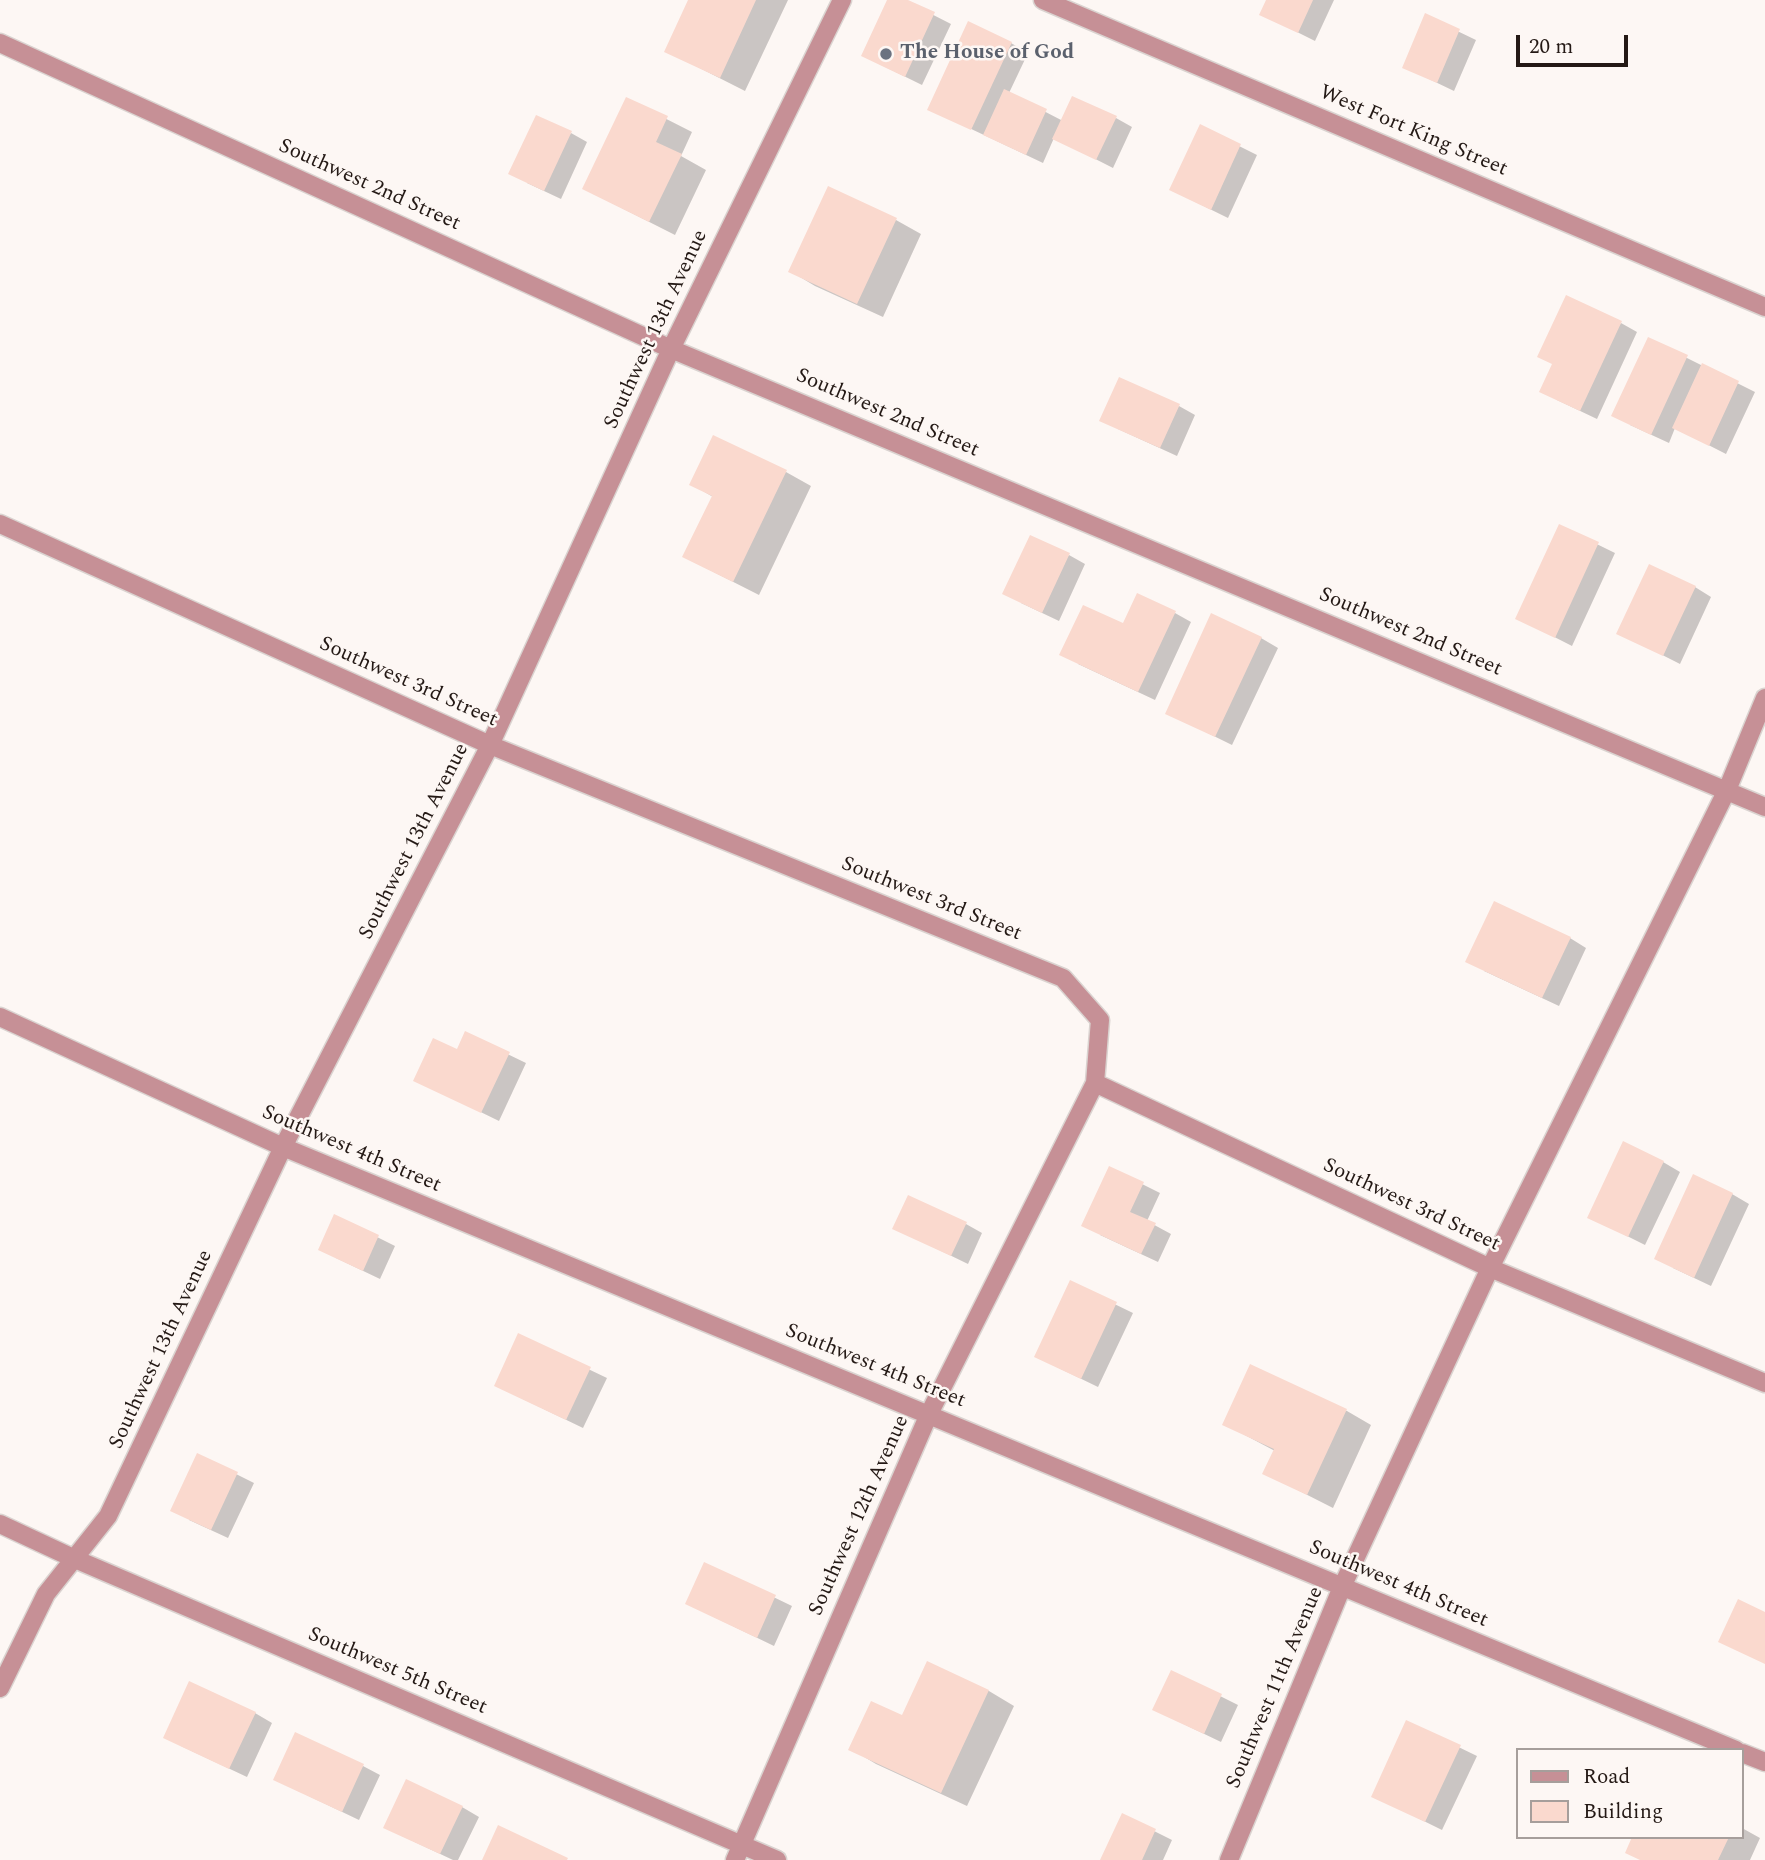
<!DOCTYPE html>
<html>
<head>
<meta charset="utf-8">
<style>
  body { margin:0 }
  #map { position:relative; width:1765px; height:1860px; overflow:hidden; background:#fdf7f4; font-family:Spectral,serif }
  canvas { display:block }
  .legend { position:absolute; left:1516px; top:1748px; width:228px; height:91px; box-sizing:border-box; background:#fdf7f4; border:2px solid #a69e9b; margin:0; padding:9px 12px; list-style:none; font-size:21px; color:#241915 }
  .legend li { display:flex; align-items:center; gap:14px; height:35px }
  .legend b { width:35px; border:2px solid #a69e9b }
  .scale { position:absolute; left:1516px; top:35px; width:112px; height:32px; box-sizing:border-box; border:4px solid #241915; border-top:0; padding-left:9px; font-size:21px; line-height:24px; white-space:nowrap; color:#241915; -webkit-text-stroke:5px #fdf7f4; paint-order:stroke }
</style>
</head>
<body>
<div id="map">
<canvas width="1765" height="1860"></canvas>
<ul class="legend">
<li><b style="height:9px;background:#c69096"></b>Road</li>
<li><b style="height:19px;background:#fad9ce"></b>Building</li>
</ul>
<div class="scale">20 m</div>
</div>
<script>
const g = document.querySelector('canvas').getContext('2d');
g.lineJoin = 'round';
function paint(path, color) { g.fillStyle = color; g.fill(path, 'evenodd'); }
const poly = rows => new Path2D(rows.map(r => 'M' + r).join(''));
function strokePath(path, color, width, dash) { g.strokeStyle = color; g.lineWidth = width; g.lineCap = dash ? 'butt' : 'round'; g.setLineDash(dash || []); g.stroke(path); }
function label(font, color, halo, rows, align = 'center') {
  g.font = font + ' Spectral,serif'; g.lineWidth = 5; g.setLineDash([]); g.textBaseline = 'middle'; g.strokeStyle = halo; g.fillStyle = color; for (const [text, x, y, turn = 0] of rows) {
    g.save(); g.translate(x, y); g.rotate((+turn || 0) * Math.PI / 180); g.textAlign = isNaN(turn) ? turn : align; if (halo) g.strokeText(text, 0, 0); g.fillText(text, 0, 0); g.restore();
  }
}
const shadow = poly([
  [690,0,788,0,745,91,666,51],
  [889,0,904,0,951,24,922,85,863,56],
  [1268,0,1334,0,1315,41,1261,14],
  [1426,16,1476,40,1454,91,1404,67],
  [1011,43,1028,53,1009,93,1063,121,1116,118,1132,127,1113,168,1054,138,1043,163,929,109],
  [627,99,692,132,681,156,706,170,675,235,584,189],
  [1201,127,1257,155,1228,218,1171,190],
  [571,133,587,142,561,199,527,183],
  [829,188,896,220,921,234,883,317,815,286,790,271],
  [1621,323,1637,332,1597,419,1557,400],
  [1649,339,1755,392,1726,454,1675,428,1669,443,1630,425],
  [1179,406,1195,415,1177,456,1118,429],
  [786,472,811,486,759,595,684,557,713,497,691,484],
  [1560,526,1615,553,1572,646,1517,618],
  [1069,555,1085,564,1059,621,1021,603],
  [1695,587,1711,597,1680,664,1619,633],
  [1175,613,1191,622,1155,700,1078,664,1124,626],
  [1261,638,1278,648,1232,745,1167,713],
  [1570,938,1586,948,1559,1006,1484,971],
  [466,1034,526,1063,499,1121,415,1080,457,1051],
  [1663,1162,1680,1172,1645,1245,1589,1217],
  [1110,1168,1160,1193,1147,1221,1171,1234,1158,1262,1100,1235],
  [1732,1194,1749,1204,1711,1286,1673,1268],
  [335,1216,395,1246,380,1279,336,1258],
  [966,1224,982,1233,968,1264,894,1228],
  [1071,1283,1133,1313,1098,1387,1036,1357],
  [519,1336,607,1378,583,1428,496,1386],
  [1251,1366,1347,1411,1371,1425,1333,1508,1264,1473,1275,1451,1224,1424],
  [198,1455,254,1483,228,1538,189,1520],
  [705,1564,792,1606,774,1646,687,1604],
  [928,1663,989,1691,1014,1706,967,1806,876,1764,851,1749,902,1717],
  [1172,1672,1238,1705,1221,1742,1171,1718],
  [255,1713,272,1723,247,1777,181,1746],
  [1407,1722,1477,1756,1442,1830,1373,1796],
  [363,1766,380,1775,359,1820,292,1788],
  [462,1807,479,1817,458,1860,453,1860,402,1836],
  [1122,1815,1172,1840,1163,1860,1102,1860],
  [1742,1828,1760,1838,1750,1860,1641,1860,1634,1837,1742,1837]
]);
const building = poly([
  [688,0,756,0,720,78,664,52],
  [887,0,908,0,935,12,905,77,861,56],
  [1266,0,1313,0,1298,33,1259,15],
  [1425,13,1460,29,1437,83,1402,68],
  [968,21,1012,42,971,130,927,110],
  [1004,89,1047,109,1026,155,983,135],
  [1072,96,1117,116,1096,160,1052,139],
  [626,97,668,116,656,142,682,154,649,222,582,189],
  [536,115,572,131,544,191,508,174],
  [1200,124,1241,144,1211,210,1169,190],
  [828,186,897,218,857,304,788,272],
  [1566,295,1622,321,1580,411,1539,392,1552,364,1537,357],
  [1648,337,1688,355,1651,435,1611,416],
  [1702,363,1739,381,1709,446,1672,428],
  [1119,377,1180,404,1160,448,1099,421],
  [713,435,787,470,733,582,682,557,712,496,689,485],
  [1559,524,1599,542,1555,638,1515,619],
  [1030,535,1070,553,1042,613,1002,594],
  [1649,564,1696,586,1663,656,1616,634],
  [1137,593,1176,611,1138,692,1059,655,1083,605,1123,623],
  [1211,613,1262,637,1215,737,1165,714],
  [1494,901,1571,937,1542,998,1465,962],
  [465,1031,510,1052,481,1113,413,1081,433,1038,457,1049],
  [1623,1141,1664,1161,1628,1237,1587,1218],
  [1109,1166,1144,1182,1130,1212,1156,1223,1141,1254,1081,1226],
  [1693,1174,1733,1193,1694,1278,1654,1259],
  [908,1195,967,1222,951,1256,892,1229],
  [334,1214,379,1235,363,1271,318,1250],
  [1070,1280,1117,1302,1081,1379,1034,1357],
  [518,1333,591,1367,566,1420,494,1386],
  [1250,1364,1347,1409,1307,1495,1262,1474,1274,1449,1222,1425],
  [197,1453,238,1472,211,1530,170,1511],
  [704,1562,776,1595,757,1638,685,1604],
  [1738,1599,1765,1612,1765,1664,1718,1642],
  [927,1661,989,1690,941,1793,848,1750,871,1701,902,1715],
  [1171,1670,1222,1694,1204,1734,1152,1710],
  [189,1681,256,1712,229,1769,163,1738],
  [1406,1720,1461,1745,1425,1822,1371,1797],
  [295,1732,364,1764,342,1812,273,1780],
  [406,1779,463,1806,440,1854,383,1828],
  [1122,1813,1156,1829,1142,1860,1100,1860],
  [498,1825,568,1858,567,1860,482,1860],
  [1632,1837,1729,1837,1718,1860,1640,1860,1625,1853]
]);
const street = poly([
  [1043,0,1765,307],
  [0,43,671,349,1765,807],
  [0,524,490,745,1063,978,1100,1020,1095,1083,1490,1268,1765,1383],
  [0,1017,283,1147,1736,1750],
  [0,1524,75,1559,777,1860],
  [0,1688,46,1594,108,1516,283,1147,490,745,671,349,842,0],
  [1742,1753,1765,1762],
  [735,1860,929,1414,1095,1083],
  [1229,1860,1342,1587,1490,1268,1727,790,1765,698]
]);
const markers = [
  [886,54,7,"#6b7280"]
];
const worshipNames = [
  ["The House of God",900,54]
];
const streetNames = [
  ["West Fort King Street",1413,132,23],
  ["Southwest 2nd Street",369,186,24],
  ["Southwest 13th Avenue",657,330,-65],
  ["Southwest 2nd Street",887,414,23],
  ["Southwest 2nd Street",1410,633,23],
  ["Southwest 3rd Street",408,683,24],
  ["Southwest 13th Avenue",415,842,-63],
  ["Southwest 3rd Street",931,900,22],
  ["Southwest 4th Street",351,1150,23],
  ["Southwest 3rd Street",1411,1206,25],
  ["Southwest 13th Avenue",162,1350,-65],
  ["Southwest 4th Street",875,1367,22],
  ["Southwest 12th Avenue",860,1516,-66],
  ["Southwest 4th Street",1398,1585,23],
  ["Southwest 5th Street",397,1672,23],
  ["Southwest 11th Avenue",1276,1688,-67]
];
paint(shadow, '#0003');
paint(building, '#fad9ce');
strokePath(street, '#dad3d0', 21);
strokePath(street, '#c69096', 18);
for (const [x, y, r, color] of markers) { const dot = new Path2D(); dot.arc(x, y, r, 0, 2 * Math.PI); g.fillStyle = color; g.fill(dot); strokePath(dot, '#fdf7f4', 2.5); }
label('bold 21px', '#5b616d', '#fdf7f4', worshipNames, 'left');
label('21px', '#241915', '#fdf7f4', streetNames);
</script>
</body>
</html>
